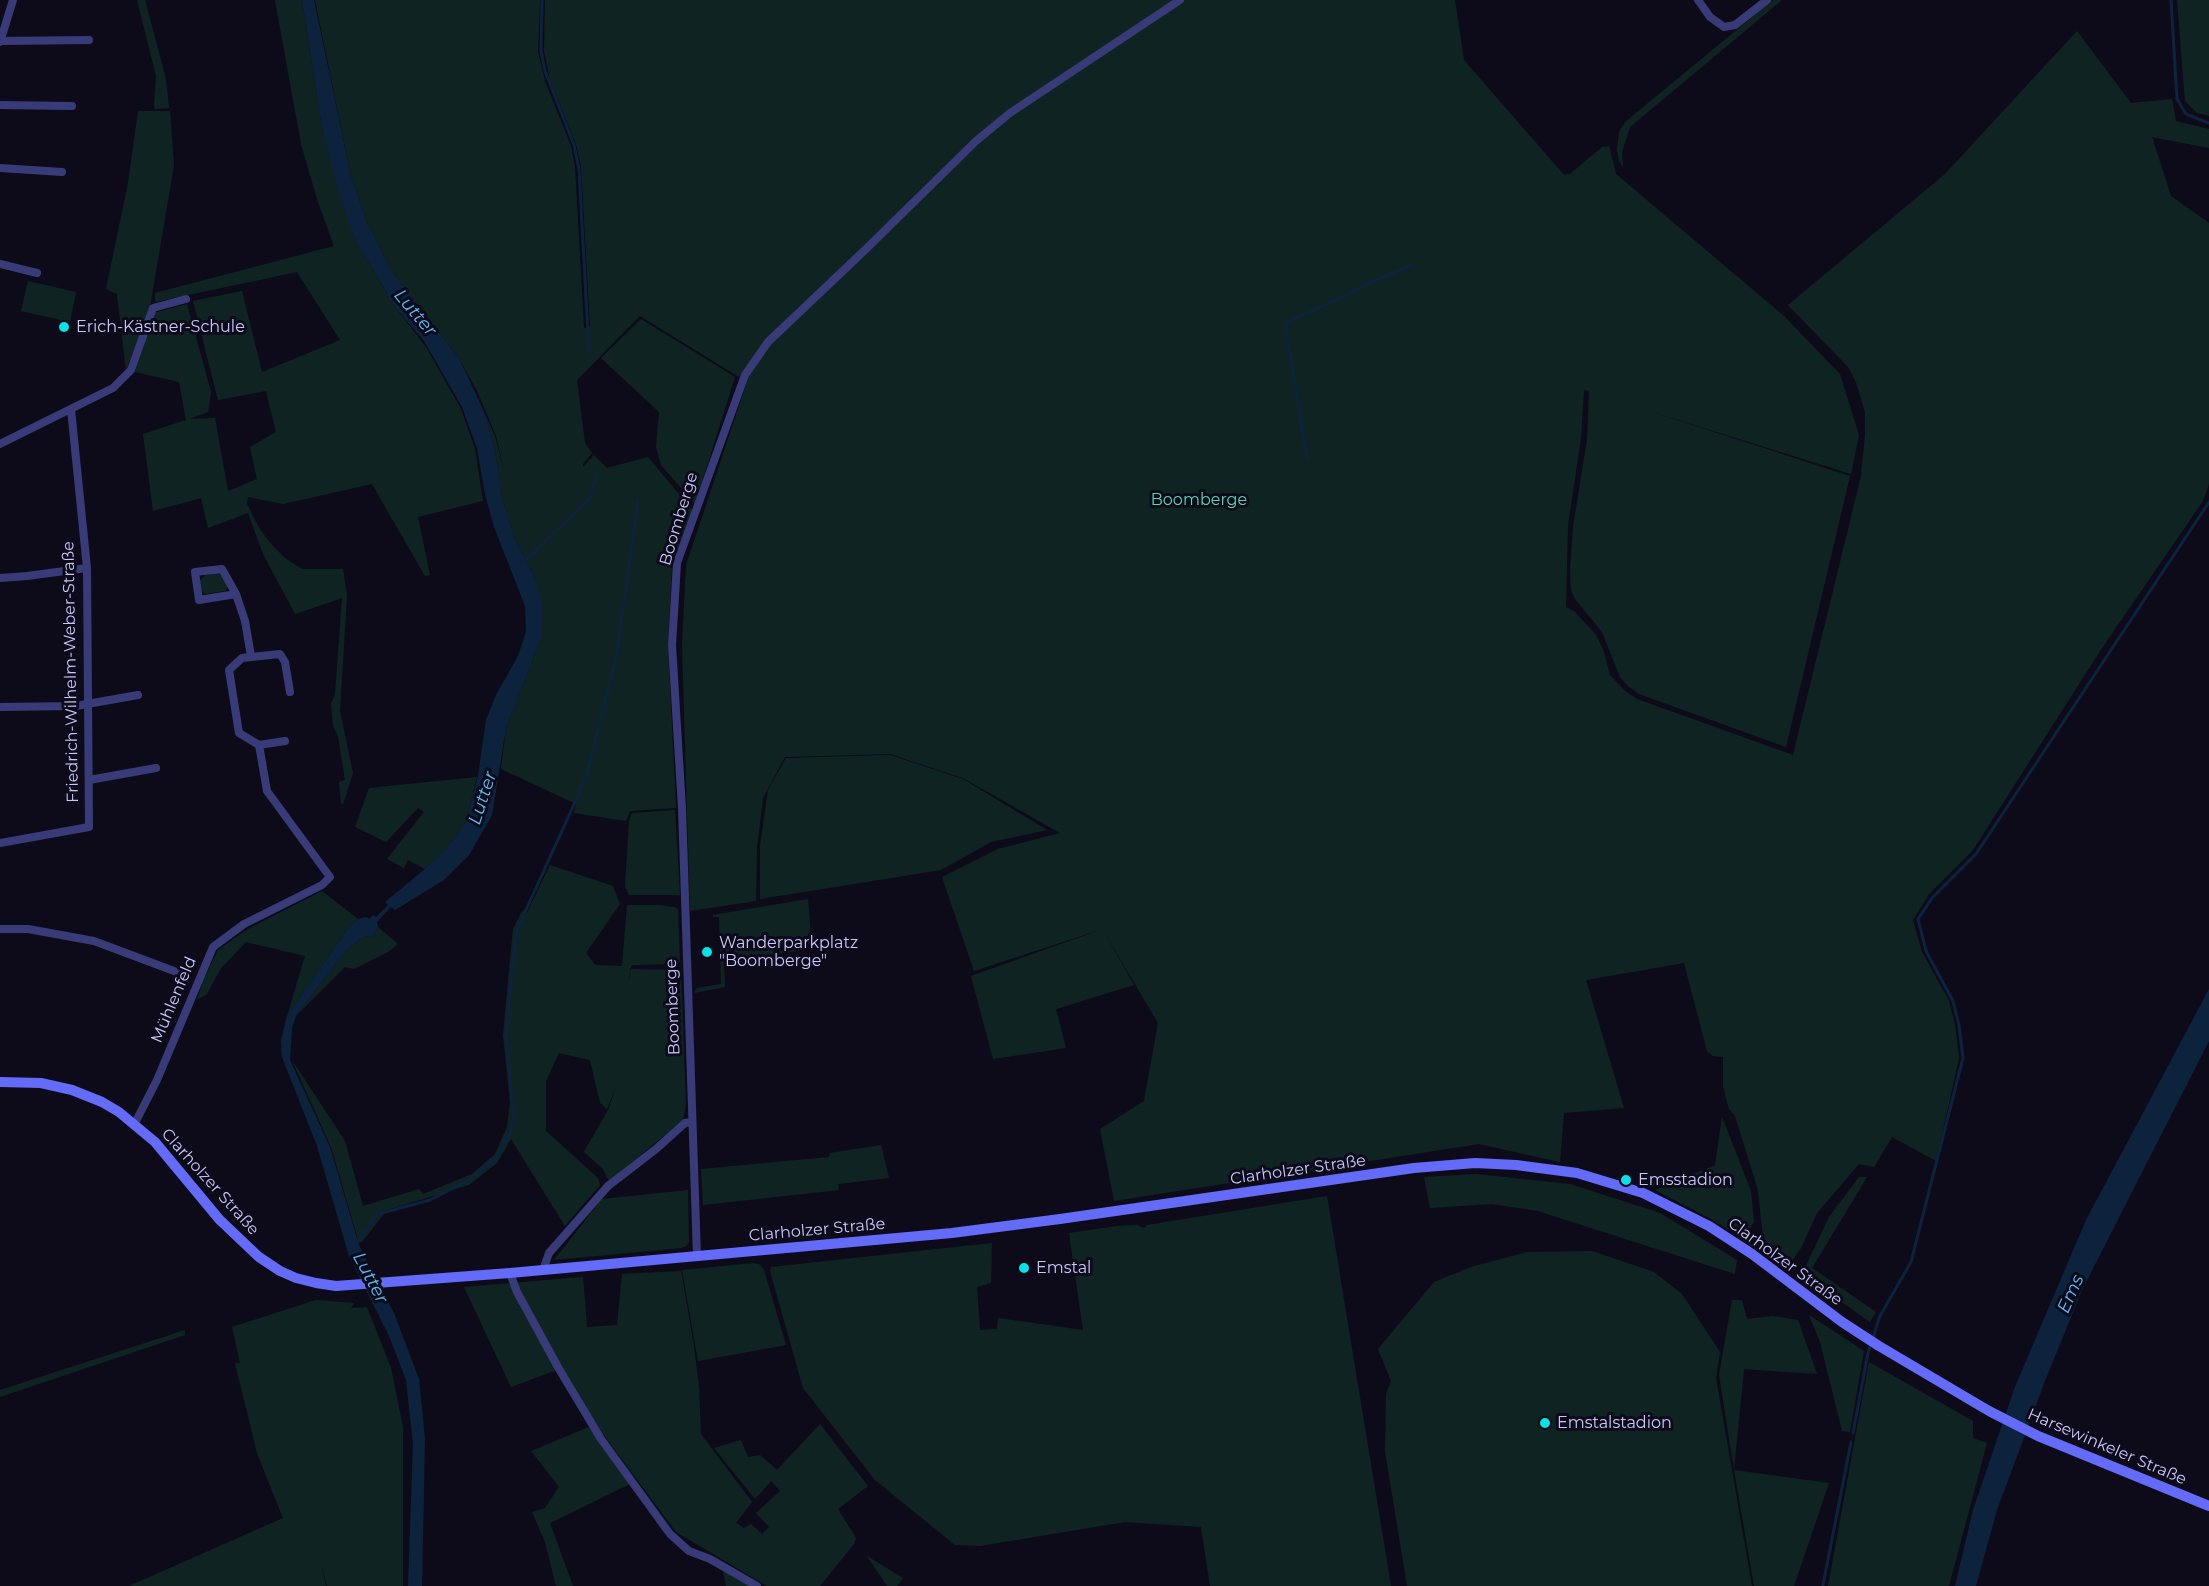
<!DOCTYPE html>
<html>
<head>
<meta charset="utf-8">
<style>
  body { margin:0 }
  canvas { display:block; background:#0d0b1a }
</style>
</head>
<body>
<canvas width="2209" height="1586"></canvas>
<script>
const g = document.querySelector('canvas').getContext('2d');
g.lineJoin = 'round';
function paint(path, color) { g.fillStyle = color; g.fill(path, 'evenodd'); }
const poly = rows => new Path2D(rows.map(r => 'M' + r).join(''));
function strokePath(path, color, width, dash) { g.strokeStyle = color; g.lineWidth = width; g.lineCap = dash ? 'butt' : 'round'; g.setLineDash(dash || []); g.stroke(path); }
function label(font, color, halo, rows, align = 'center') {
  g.font = font + ' Montserrat,sans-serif'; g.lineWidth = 6; g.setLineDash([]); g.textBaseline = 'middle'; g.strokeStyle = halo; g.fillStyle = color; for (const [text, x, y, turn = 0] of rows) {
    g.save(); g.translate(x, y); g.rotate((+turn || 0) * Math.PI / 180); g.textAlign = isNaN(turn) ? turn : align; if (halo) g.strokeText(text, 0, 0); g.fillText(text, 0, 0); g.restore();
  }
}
const green = poly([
  [137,0,145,0,166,79,169,108,155,109,154,105,156,76],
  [275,0,302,0,323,135,356,241,395,307,426,347,461,409,475,449,483,501,418,517,430,575,425,576,372,484,283,504,248,497,247,504,259,528,271,544,285,558,302,569,343,569,347,596,340,711,353,773,343,804,341,803,339,782,345,780,338,736,333,726,331,704,335,694,342,598,295,614,263,554,248,513,208,528,201,498,153,511,143,434,186,420,179,382,135,372,154,313,187,304,211,392,208,412,189,419,215,418,228,491,257,479,250,447,276,432,266,391,218,400,193,301,242,291,262,372,340,340,297,272,155,302,155,293,334,246,317,199,301,144],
  [315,0,540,0,538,52,545,81,571,146,575,167,584,328,590,327,581,166,576,144,550,80,544,51,545,0,1455,0,1464,60,1564,175,1570,174,1602,147,1609,146,1616,174,1784,316,1840,374,1859,435,1851,474,1643,409,1850,476,1786,747,1639,694,1628,686,1620,677,1602,632,1575,599,1571,590,1570,570,1573,527,1587,440,1589,391,1584,390,1581,438,1568,525,1566,607,1575,612,1596,635,1603,649,1610,675,1625,691,1637,699,1793,755,1861,476,1865,435,1865,412,1856,382,1848,367,1788,305,1945,174,2077,31,2131,103,2172,99,2176,121,2209,129,2209,148,2152,137,2171,196,2209,223,2209,484,2203,501,2102,648,1973,850,1929,894,1913,920,1922,952,1949,1001,1955,1025,1959,1058,1936,1161,1892,1137,1874,1167,1859,1164,1817,1213,1801,1248,1789,1265,1764,1247,1758,1190,1735,1116,1729,1109,1723,1087,1723,1057,1713,1056,1707,1051,1684,963,1586,980,1624,1108,1564,1113,1560,1162,1479,1144,1114,1201,1100,1129,1144,1101,1158,1023,1103,930,1134,985,1056,1009,1066,1048,993,1059,971,976,1103,929,974,971,942,877,998,849,1060,833,963,778,890,754,785,757,763,798,757,847,756,901,690,911,682,644,686,565,747,382,640,316,577,380,585,443,592,453,583,464,583,467,594,455,607,468,648,457,693,511,672,563,668,646,676,808,630,811,626,821,574,813,576,804,501,769,506,728,541,639,535,578,515,539,502,497,495,451,485,414,495,436,505,475,496,436,478,393,460,360,389,267,366,220,351,176],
  [1773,0,1782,0,1630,127,1622,152,1623,167,1619,161,1617,150,1619,132,1625,122],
  [2177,0,2209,0,2209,116,2197,113,2185,101],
  [138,111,170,111,174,165,150,307,126,371,117,294,106,289,128,183],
  [28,281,76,292,70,322,21,311],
  [641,319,735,377,695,504,661,465,656,447,659,412,601,358],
  [216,573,223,576,229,585,225,591,205,594,202,591,200,581,205,575],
  [890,755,963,779,1047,830,991,842,941,870,760,899,760,846,768,790,786,758],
  [477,777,466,822,446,849,425,869,408,860,404,868,387,859,424,812,418,808,386,842,355,827,369,788],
  [675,810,680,895,629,895,625,887,629,821,632,813],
  [550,865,613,886,620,904,586,953,595,965,622,966,627,905,659,905,674,907,678,909,680,962,677,964,632,965,630,969,629,982,631,969,681,970,686,1105,683,1120,609,1181,603,1169,584,1152,608,1110,618,1081,607,1109,600,1103,590,1060,559,1053,546,1081,546,1131,598,1178,600,1185,565,1226,511,1139,497,1163,469,1185,387,1210,362,1242,359,1243,331,1147,292,1060,345,1141,363,1206,419,1189,423,1194,472,1174,495,1154,507,1127,510,1102,503,1035,513,929,522,911,527,913],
  [322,891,358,919,349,927,287,1016,305,956,246,942,221,968,207,994,197,1000,203,981,218,950,248,929],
  [808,899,812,948,724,964,725,987,694,993,697,988,721,984,719,917,713,917,713,915],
  [378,927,398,944,388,952,354,969,345,967,296,1016,346,950,363,937,374,936],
  [1722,1117,1751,1191,1754,1222,1747,1233,1741,1237,1713,1220,1655,1190,1715,1165],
  [881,1145,889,1178,838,1184,839,1190,703,1205,701,1169,829,1157,830,1153],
  [1476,1174,1570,1184,1660,1213,1737,1260,1735,1274,1538,1211,1492,1204,1430,1208,1424,1177],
  [1859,1177,1867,1177,1812,1268,1876,1312,1870,1322,1802,1274,1829,1217],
  [688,1190,689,1242,687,1246,681,1248,554,1260,602,1199],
  [1327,1196,1391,1586,1210,1586,1201,1527,1125,1522,980,1546,955,1545,875,1480,803,1388,770,1271,771,1267,992,1243,991,1283,977,1287,980,1330,997,1329,998,1318,1083,1330,1069,1233,1117,1226,1136,1225,1144,1228,1147,1225],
  [1592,1251,1654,1272,1682,1294,1720,1352,1716,1378,1752,1586,1407,1586,1385,1451,1386,1394,1391,1381,1378,1349,1434,1282,1471,1267,1527,1252],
  [753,1263,759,1264,764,1270,786,1345,698,1361,682,1270],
  [681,1271,694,1346,699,1388,701,1434,752,1502,736,1523,744,1528,751,1524,762,1534,769,1527,756,1513,780,1491,771,1481,755,1499,714,1448,741,1440,748,1457,760,1455,777,1470,820,1424,868,1486,838,1509,856,1538,854,1544,820,1586,767,1586,676,1532,595,1423,562,1368,511,1387,464,1287,583,1277,587,1327,617,1325,622,1274],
  [316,1300,354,1303,351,1308,367,1307,391,1368,403,1427,403,1586,327,1586,321,1562,326,1586,129,1586,283,1518,257,1453,235,1363,240,1363,232,1327],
  [1732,1300,1742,1300,1747,1319,1773,1316,1798,1320,1817,1374,1744,1369,1734,1470,1829,1483,1794,1586,1754,1586,1734,1470,1719,1375],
  [1809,1315,1864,1351,1850,1432,1842,1431,1820,1342],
  [185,1330,185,1335,0,1397,0,1390],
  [1869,1362,1973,1421,1973,1438,1987,1443,1949,1586,1828,1586],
  [589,1427,630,1484,550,1523,573,1586,556,1586,545,1542,532,1512,545,1508,559,1487,531,1451],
  [867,1556,903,1578,897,1586,887,1586],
  [723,1571,750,1586,726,1586]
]);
const water = poly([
  [302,0,314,0,351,176,366,220,389,267,460,360,485,414,495,451,502,497,515,539,535,578,543,606,541,639,506,728,492,815,469,855,444,880,395,910,391,907,377,922,378,927,374,936,363,937,346,950,296,1016,292,1028,290,1060,330,1147,359,1245,394,1313,419,1379,425,1439,422,1586,408,1586,413,1444,406,1380,390,1338,349,1256,317,1146,282,1057,281,1040,287,1016,349,927,358,919,366,917,369,919,373,915,376,917,388,905,385,902,425,869,446,849,466,822,478,776,486,720,496,695,518,656,526,632,525,606,494,527,485,494,477,448,462,407,424,341,395,307,356,241,339,193,323,135],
  [2209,989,2209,1041,2082,1290,2045,1381,1997,1510,1976,1586,1955,1586,1973,1510,2015,1387,2086,1220]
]);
const stream = poly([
  [542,0,541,51,545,71,574,145,579,169,589,352],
  [2171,0,2177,99,2186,114,2209,123],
  [1307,458,1285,323,1345,296,1369,283,1412,265],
  [524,562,590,498,597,473],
  [355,1242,358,1241,378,1214,430,1200,469,1180,496,1158,509,1136,514,1119,506,1035,516,932,586,778,617,653,638,500],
  [1853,1433,1868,1353,1880,1316,1911,1262,1963,1058,1959,1025,1953,1001,1926,951,1918,919,1932,898,1976,854,2209,502],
  [1823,1585,1851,1442]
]);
const street = poly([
  [1698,0,1710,17,1724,27,1735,25,1767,0],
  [0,41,89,40],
  [0,42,13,0],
  [0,105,72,106],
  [0,168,62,172],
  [0,264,37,273],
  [0,444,113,388,131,370,153,308,186,299],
  [0,578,27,576,87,568],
  [236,594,222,569,195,572,199,600,236,594,245,621,251,656],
  [0,707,76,706,138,695],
  [259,745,285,741],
  [89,780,156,768],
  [0,843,89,827,87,568,71,409],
  [0,929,28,929,94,941,182,974],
  [135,1123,157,1080,213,947,244,924,322,885,330,877,267,791,259,745,239,733,229,670,242,658,280,654,285,662,290,692],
  [697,1256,682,808,672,645,677,563,745,375,768,342,866,249,976,141,1010,113,1180,0],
  [543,1270,549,1253,608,1186,656,1149,685,1123,692,1122],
  [510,1273,517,1292,559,1369,601,1439,670,1534,689,1551,710,1559,757,1586]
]);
const secondary = poly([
  [0,1082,41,1083,72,1090,102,1102,119,1112,155,1142,219,1219,259,1257,280,1271,296,1278,316,1283,336,1286,510,1273,952,1233,1060,1219,1414,1168,1475,1163,1516,1165,1577,1173,1643,1193,1709,1226,1752,1254,1842,1322,1879,1346,1989,1411,2038,1436,2209,1506]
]);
const markers = [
  [64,327,6,"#0be1e5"],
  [707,952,6,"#0be1e5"],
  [1626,1180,6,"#0be1e5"],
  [1024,1268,6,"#0be1e5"],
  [1545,1423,6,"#0be1e5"]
];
const poiNames = [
  ["Erich-Kästner-Schule",76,327],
  ["Wanderparkplatz",719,943],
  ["\"Boomberge\"",719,961],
  ["Emsstadion",1638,1180],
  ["Emstal",1036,1268],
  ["Emstalstadion",1557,1423]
];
const parkNames = [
  ["Boomberge",1199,500]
];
const streetNames = [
  ["Boomberge",679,519,-73],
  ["Friedrich-Wilhelm-Weber-Straße",71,672,-91],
  ["Mühlenfeld",174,1000,-67],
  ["Boomberge",673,1007,-92],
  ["Clarholzer Straße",1298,1170,-8],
  ["Clarholzer Straße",210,1182,48],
  ["Clarholzer Straße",817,1230,-5],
  ["Clarholzer Straße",1785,1262,36],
  ["Harsewinkeler Straße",2107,1447,23]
];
const waterNames = [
  ["Lutter",415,313,50],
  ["Lutter",483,798,-72],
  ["Lutter",370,1278,62],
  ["Ems",2071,1294,-66]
];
paint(green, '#0f2422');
paint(water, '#0d233d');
strokePath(stream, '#0d233d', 3);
strokePath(street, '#383b77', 8);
strokePath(secondary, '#636bf8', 10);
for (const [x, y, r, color] of markers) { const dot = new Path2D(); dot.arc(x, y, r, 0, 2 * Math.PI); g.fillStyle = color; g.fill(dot); strokePath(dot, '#0d0b1a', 2); }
label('16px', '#c9c7fc', '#0d0b1a', poiNames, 'left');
label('16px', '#58d7ae', '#0d0b1a', parkNames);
label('16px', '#c9c7fc', '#0d0b1a', streetNames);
label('italic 18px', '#5abbf7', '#0d0b1a', waterNames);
</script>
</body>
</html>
